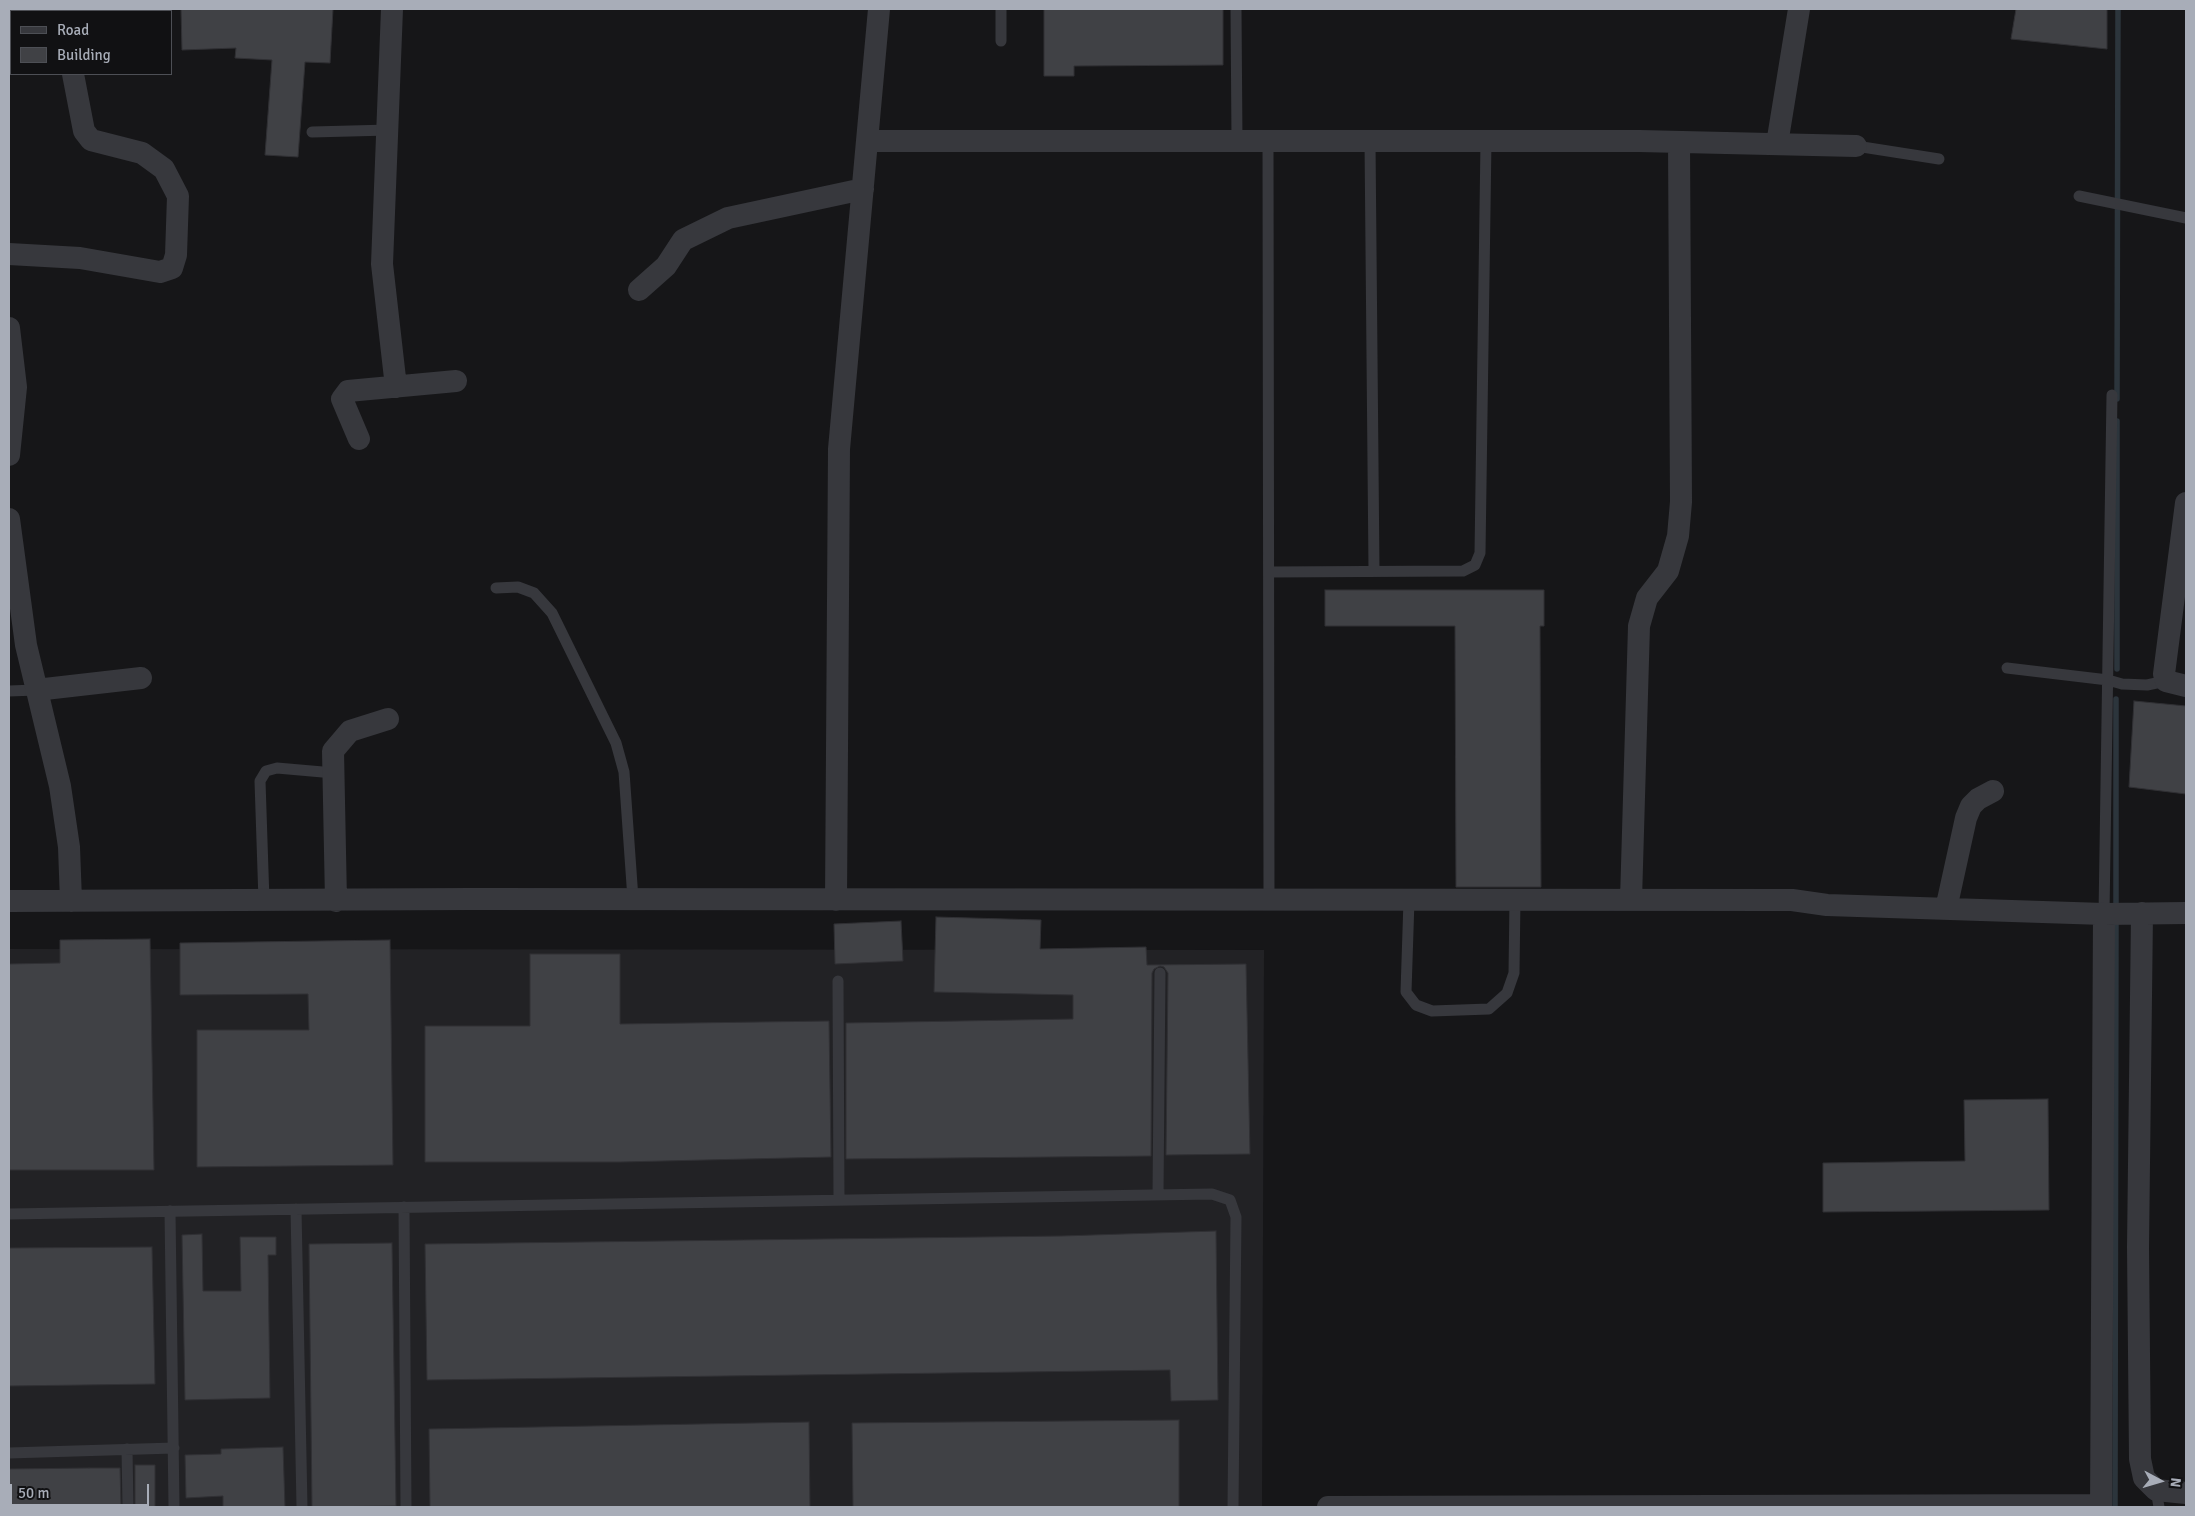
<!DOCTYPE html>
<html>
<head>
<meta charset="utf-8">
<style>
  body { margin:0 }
  #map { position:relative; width:2195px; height:1516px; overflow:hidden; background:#161618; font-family:Signika,sans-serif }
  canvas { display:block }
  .frame { position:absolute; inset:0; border:10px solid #a8adb8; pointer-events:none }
  .legend { position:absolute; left:10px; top:10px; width:162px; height:65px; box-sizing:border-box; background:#111113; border:1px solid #4d4f55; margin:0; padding:6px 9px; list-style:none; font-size:15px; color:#a8adb8 }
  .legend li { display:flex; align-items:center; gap:10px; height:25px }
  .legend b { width:25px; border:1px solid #4d4f55 }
  .north { position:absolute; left:2135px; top:1456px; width:50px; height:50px; -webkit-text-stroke:4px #111113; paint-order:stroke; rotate:96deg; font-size:14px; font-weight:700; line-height:20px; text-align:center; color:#a8adb8 }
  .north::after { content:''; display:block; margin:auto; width:18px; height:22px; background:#a8adb8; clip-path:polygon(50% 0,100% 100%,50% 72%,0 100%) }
  .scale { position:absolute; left:10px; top:1484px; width:139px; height:22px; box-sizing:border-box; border:2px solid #a8adb8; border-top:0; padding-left:6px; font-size:15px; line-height:18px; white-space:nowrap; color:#a8adb8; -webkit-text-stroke:4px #111113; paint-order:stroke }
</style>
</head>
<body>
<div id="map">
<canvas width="2195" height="1516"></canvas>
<div class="frame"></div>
<ul class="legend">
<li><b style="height:6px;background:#37383d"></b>Road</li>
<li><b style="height:14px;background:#404145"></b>Building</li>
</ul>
<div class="north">N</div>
<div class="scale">50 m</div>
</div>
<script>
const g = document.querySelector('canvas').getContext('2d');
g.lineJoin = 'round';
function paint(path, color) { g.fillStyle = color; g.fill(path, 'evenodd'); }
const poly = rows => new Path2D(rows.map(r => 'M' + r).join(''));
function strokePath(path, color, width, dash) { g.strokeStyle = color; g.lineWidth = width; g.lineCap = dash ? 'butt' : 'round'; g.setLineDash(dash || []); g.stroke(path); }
const built = poly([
  [9,949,1264,950,1262,1507,9,1507]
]);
const stream = poly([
  [2117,399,2118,9],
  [2117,669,2117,421],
  [2116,909,2116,699],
  [2115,1507,2116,918]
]);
const building = poly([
  [181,9,333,9,330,63,305,62,298,157,265,155,272,60,235,58,236,48,182,50,181,9],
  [1044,9,1223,9,1223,65,1074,66,1074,76,1044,76,1044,9],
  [2016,9,2107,9,2107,49,2011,39,2016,9],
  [1325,590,1544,590,1544,626,1540,626,1541,887,1456,887,1455,626,1325,626,1325,590],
  [2134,701,2186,706,2186,794,2129,787,2134,701],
  [936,917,1041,920,1040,949,1146,947,1147,965,1246,964,1250,1154,1166,1155,1168,973,1164,967,1160,966,1154,969,1152,973,1151,1156,846,1159,846,1023,1073,1019,1073,995,934,992,936,917],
  [901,921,903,961,835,964,834,924,901,921],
  [150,939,154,1170,9,1170,9,964,60,963,60,940,150,939],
  [390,940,393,1165,197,1167,197,1030,309,1030,308,994,180,995,180,943,390,940],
  [530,954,620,954,620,1024,829,1021,831,1157,621,1162,425,1162,425,1026,530,1026,530,954],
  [2048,1099,2049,1210,1823,1212,1823,1163,1965,1161,1964,1100,2048,1099],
  [1216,1231,1218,1400,1171,1401,1170,1370,427,1380,425,1244,1062,1236,1216,1231],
  [202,1234,203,1291,241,1291,240,1237,276,1237,276,1255,268,1255,270,1398,185,1400,182,1235,202,1234],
  [392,1243,396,1506,312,1507,309,1244,392,1243],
  [152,1247,155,1384,9,1386,9,1248,152,1247],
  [1179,1420,1179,1507,853,1507,852,1423,1179,1420],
  [809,1422,810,1507,430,1507,429,1429,809,1422],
  [283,1447,285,1507,223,1507,223,1496,186,1498,185,1455,221,1454,221,1449,283,1447],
  [135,1465,155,1465,155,1507,135,1507,135,1465],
  [89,1468,120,1468,121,1507,9,1507,9,1469,89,1468]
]);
const service = poly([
  [1001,9,1001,41],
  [1236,9,1237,141],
  [312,132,389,130],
  [1268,141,1269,899],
  [1370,141,1374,571],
  [1856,146,1939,159],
  [2079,196,2186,218],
  [1269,572,1463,571,1475,565,1480,553,1486,141],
  [496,588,518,587,534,593,552,613,616,743,624,772,633,899],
  [2007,668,2108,680,2122,684,2147,685,2166,681],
  [9,691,36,690],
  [1409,900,1406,992,1416,1005,1432,1011,1489,1009,1507,993,1514,973,1515,899],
  [264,901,260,781,266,771,277,768,334,773],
  [2104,914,2112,395],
  [838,981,839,1200],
  [1158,1194,1160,973],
  [404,1207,406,1507],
  [296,1209,302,1507],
  [170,1211,174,1507],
  [9,1214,1212,1194,1230,1200,1236,1217,1233,1507],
  [127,1449,128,1507],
  [9,1453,174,1448],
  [2156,1490,2159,1507]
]);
const minor = poly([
  [59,9,60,11],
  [392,9,382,264,396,387],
  [868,141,1639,141,1856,146],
  [1777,144,1799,9],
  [9,254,80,258,160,272,172,268,176,255,178,196,164,169,142,153,91,140,84,131,73,74],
  [639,290,666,266,683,240,728,218,863,189],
  [9,328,16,387,9,455],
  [359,439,342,399,348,391,456,381],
  [2186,503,2164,674,2166,681,2186,686],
  [9,519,26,645,60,786,69,847,71,901],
  [36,690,141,678],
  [836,900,839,449,879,9],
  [1631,900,1639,626,1647,598,1668,571,1678,536,1681,502,1679,142],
  [9,901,471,899,1792,900,1827,905,2104,914,2186,913],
  [336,901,333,751,350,731,388,719],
  [1946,909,1966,818,1971,806,1978,799,1993,791],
  [2142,913,2138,1247,2140,1459,2144,1478,2156,1490,2186,1493],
  [1328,1507,2101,1505],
  [2101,1507,2104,914]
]);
paint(built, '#222225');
strokePath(stream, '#2c353c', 5.5);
paint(building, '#404145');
strokePath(building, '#303034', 1);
strokePath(service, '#37383d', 11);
strokePath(minor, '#37383d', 22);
</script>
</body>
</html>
